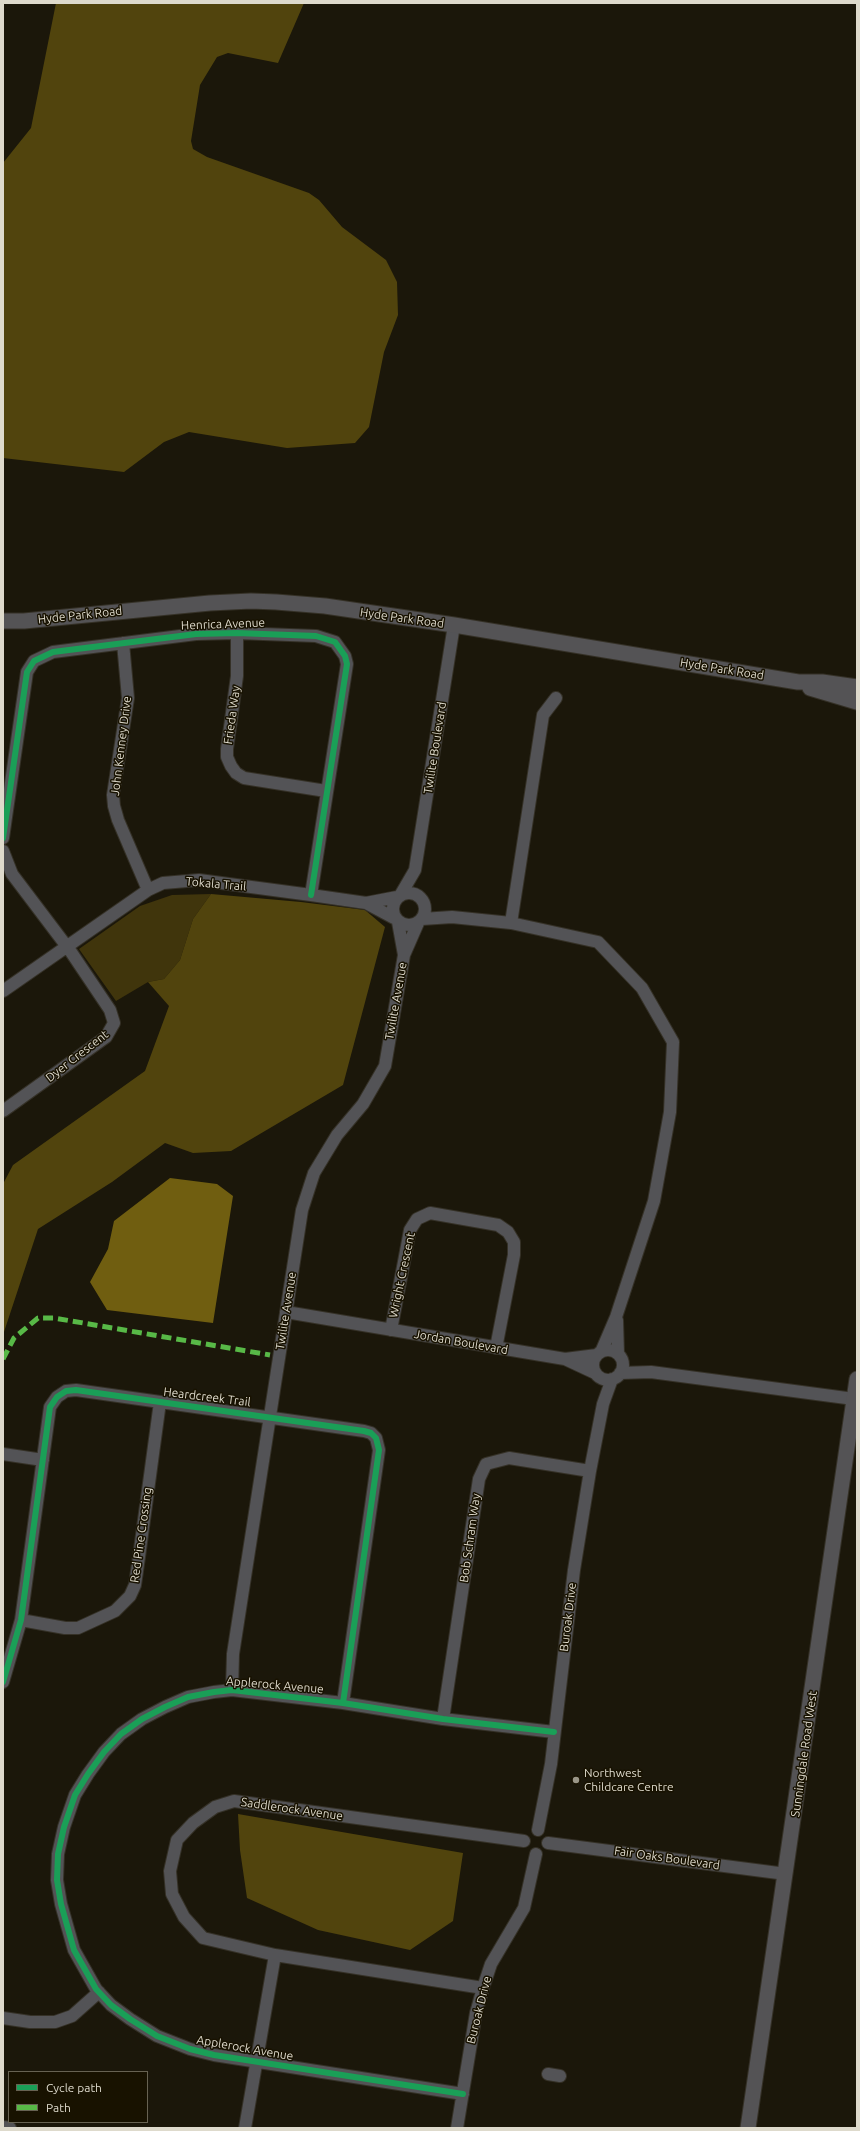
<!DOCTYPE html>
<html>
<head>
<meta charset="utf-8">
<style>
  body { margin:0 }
  #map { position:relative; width:860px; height:2131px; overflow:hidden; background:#1b170a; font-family:Ubuntu,sans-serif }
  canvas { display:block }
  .frame { position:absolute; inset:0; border:4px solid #dedacc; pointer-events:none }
  .legend { position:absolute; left:8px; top:2071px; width:140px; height:52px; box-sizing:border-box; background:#181200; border:1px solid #676252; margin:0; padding:5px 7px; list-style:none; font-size:12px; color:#dedacc }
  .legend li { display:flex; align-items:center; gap:8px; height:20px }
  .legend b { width:20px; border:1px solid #676252 }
</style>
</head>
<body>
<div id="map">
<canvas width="860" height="2131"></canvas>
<div class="frame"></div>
<ul class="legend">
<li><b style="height:5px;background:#1a9f57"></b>Cycle path</li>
<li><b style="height:5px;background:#58b947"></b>Path</li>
</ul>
</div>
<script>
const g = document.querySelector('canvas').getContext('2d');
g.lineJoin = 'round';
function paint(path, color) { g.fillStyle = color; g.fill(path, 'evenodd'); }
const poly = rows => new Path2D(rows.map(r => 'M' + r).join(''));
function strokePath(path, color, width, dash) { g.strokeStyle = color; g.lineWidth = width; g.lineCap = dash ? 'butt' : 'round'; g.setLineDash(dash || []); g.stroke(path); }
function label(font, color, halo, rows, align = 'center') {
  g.font = font + ' Ubuntu,sans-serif'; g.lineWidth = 3; g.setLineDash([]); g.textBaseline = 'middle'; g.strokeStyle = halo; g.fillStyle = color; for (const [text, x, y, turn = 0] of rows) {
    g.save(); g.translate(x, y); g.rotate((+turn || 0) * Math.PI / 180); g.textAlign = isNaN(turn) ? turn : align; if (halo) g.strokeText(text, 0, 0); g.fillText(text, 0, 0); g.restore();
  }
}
const green = poly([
  [211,894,193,919,180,960,164,979,148,982,116,1001,79,949,140,906,172,895]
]);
const forest = poly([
  [56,3,304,3,278,63,228,53,217,57,200,85,191,141,193,149,207,157,309,193,319,200,342,227,386,260,397,282,398,315,384,352,369,427,355,443,287,448,189,432,164,442,124,472,3,458,3,163,31,128],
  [211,894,301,902,365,910,385,927,343,1085,231,1151,193,1153,165,1143,112,1182,38,1229,3,1335,3,1184,13,1165,145,1071,169,1006,148,982,164,979,180,960,193,919],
  [238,1814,463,1853,453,1921,410,1950,318,1930,247,1898,240,1850]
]);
const water = poly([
  [170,1178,217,1184,233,1196,213,1323,107,1310,90,1282,108,1249,114,1221]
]);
const minor = poly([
  [237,633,237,676,227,749,227,757,231,766,236,773,244,778,326,791],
  [123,643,128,698,113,795,114,806,118,820,148,890],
  [3,838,27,672,34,661,53,652,196,634,237,633,316,636,335,642,345,656,347,664,311,895],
  [3,851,12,874,71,952,110,1010,114,1023,106,1037,3,1111],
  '393 909a16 16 0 1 1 32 0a16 16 0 1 1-32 0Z',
  [401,894,415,870,454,625],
  [366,903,397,897],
  [422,919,452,917,511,923,598,942,642,988,673,1042,670,1112,654,1201,616,1317,601,1352],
  [398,922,404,955],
  [511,923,543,715,556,698],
  [3,991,148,890,163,883,199,880,311,895,366,903,394,918],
  [286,1312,565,1359,595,1373],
  [617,1320,618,1354],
  [391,1330,410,1230,417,1219,430,1213,498,1225,508,1232,514,1242,514,1255,496,1348],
  '593 1365a15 15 0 1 1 30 0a15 15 0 1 1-30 0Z',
  [565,1359,597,1355],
  [620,1373,651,1372,854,1399],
  [3,1454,43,1460],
  [21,1620,65,1628,78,1628,115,1611,130,1596,135,1585,139,1557,160,1402],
  [3,1682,21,1620,50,1407,57,1397,66,1391,76,1390,364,1431,371,1433,376,1438,379,1450,343,1703],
  [232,1690,233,1654,302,1210,314,1173,337,1135,363,1104,385,1066,404,955,418,923],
  [443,1719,479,1479,486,1464,509,1458,590,1471],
  [538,1830,551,1764,574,1570,590,1471,603,1404,612,1379],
  [548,1843,786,1874],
  [483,1988,275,1955,203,1938,184,1917,172,1894,170,1871,177,1840,193,1823,215,1807,234,1801,524,1841],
  [3,2018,30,2022,55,2022,72,2016,99,1992],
  [548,2074,560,2076],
  [463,2094,214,2055,190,2049,157,2036,130,2019,111,2005,96,1989,74,1950,61,1904,57,1880,58,1854,64,1827,75,1795,88,1774,104,1752,121,1734,142,1719,165,1707,188,1697,214,1692,232,1690,343,1703,443,1719,554,1732],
  [3,2127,10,2128],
  [245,2128,275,1955],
  [457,2128,476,2013,483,1988,491,1964,524,1908,536,1854]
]);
const major = poly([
  [3,621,24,621,210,603,251,601,276,602,325,606,454,625,798,682,822,682,857,687],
  [810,688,857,702],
  [748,2128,857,1379]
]);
const quiet = poly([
  [3,1359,14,1338,38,1318,54,1318,270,1355]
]);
const cycleway = poly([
  [3,838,27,672,34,661,53,652,196,634,237,633,316,636,335,642,345,656,347,664,311,895],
  [3,1682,21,1620,50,1407,57,1397,66,1391,76,1390,364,1431,371,1433,376,1438,379,1450,343,1703],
  [463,2094,214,2055,190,2049,157,2036,130,2019,111,2005,96,1989,74,1950,61,1904,57,1880,58,1854,64,1827,75,1795,88,1774,104,1752,121,1734,142,1719,165,1707,188,1697,214,1692,232,1690,343,1703,443,1719,554,1732]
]);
const markers = [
  [576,1780,4,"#9a9688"]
];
const streetNames = [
  ["Hyde Park Road",80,615,-6],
  ["Hyde Park Road",402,618,8],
  ["Henrica Avenue",223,624,-2],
  ["Hyde Park Road",722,669,9],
  ["Frieda Way",232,715,-82],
  ["John Kenney Drive",121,746,-83],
  ["Twilite Boulevard",435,748,-81],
  ["Tokala Trail",216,884,5],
  ["Twilite Avenue",396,1001,-80],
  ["Dyer Crescent",77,1056,-38],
  ["Wright Crescent",402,1275,-78],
  ["Twilite Avenue",286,1311,-81],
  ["Jordan Boulevard",461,1342,10],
  ["Heardcreek Trail",207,1397,7],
  ["Red Pine Crossing",141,1535,-82],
  ["Bob Schram Way",470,1538,-82],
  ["Buroak Drive",568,1617,-83],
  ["Applerock Avenue",275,1685,5],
  ["Sunningdale Road West",804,1754,-82],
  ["Saddlerock Avenue",292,1809,8],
  ["Fair Oaks Boulevard",667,1858,8],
  ["Buroak Drive",479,2010,-76],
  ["Applerock Avenue",245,2048,10]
];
const poiNames = [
  ["Northwest",584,1773],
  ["Childcare Centre",584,1787]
];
paint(green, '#40350c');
paint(forest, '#51440d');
paint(water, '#705e10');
strokePath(minor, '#353127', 14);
strokePath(major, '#353127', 17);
strokePath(minor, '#535356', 12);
strokePath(major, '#545355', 15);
strokePath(quiet, '#58b947', 5, [10, 5]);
strokePath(cycleway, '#1a9f57', 6);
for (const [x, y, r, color] of markers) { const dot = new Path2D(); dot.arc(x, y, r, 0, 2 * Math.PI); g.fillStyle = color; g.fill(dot); strokePath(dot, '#181200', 1.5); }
label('12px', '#dedacc', '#181200', streetNames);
label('12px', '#dedacc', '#181200', poiNames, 'left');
</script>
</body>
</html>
